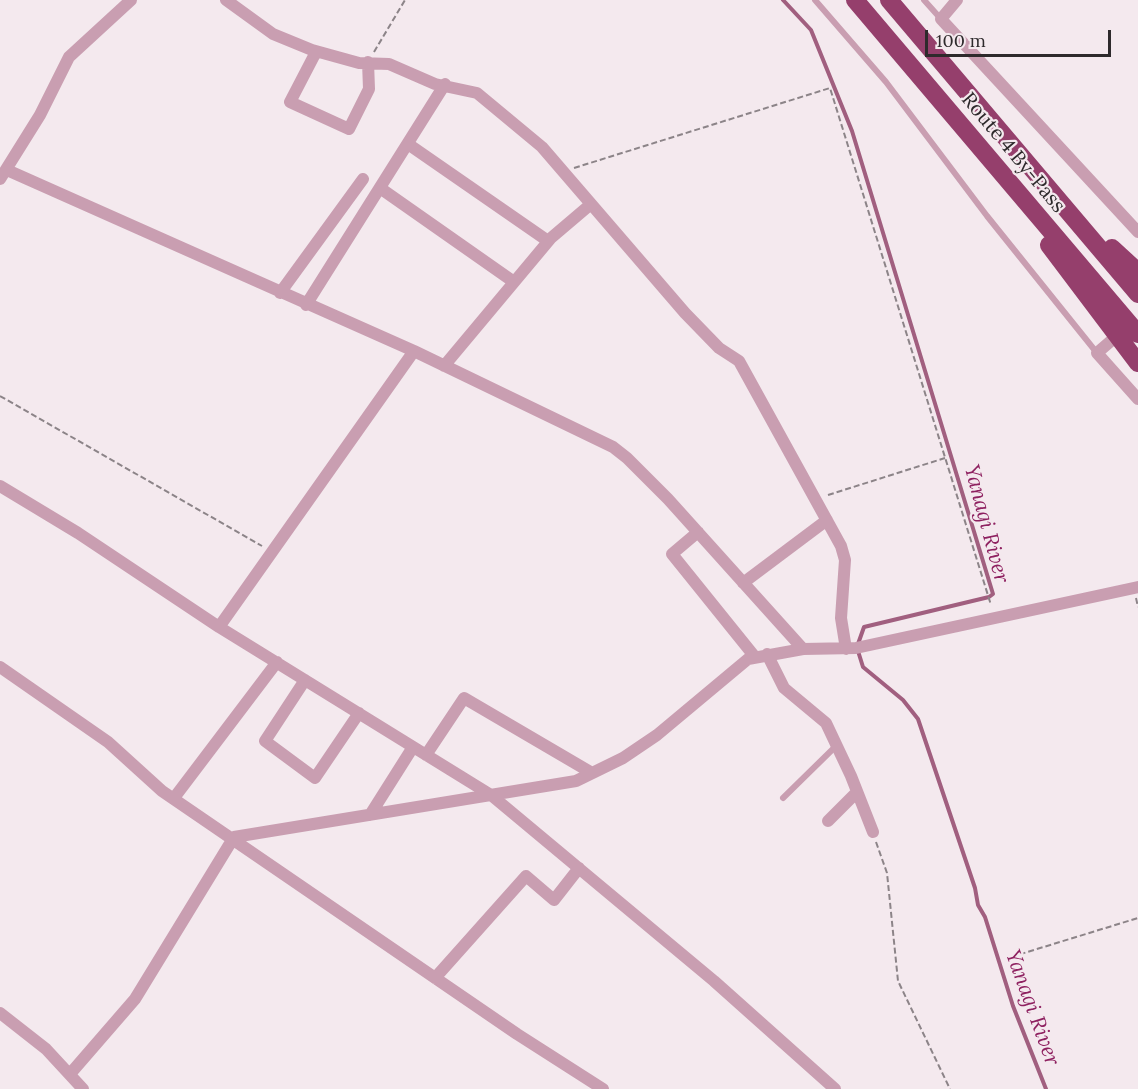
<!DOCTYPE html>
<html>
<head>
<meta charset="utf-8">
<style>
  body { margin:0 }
  #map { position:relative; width:1138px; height:1089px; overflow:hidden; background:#f4e9ee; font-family:Lora,serif }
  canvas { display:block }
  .scale { position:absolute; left:925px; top:30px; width:186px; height:27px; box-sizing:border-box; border:3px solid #2e2a2c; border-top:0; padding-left:8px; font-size:18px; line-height:21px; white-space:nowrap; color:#2e2a2c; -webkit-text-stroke:4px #f4e9ee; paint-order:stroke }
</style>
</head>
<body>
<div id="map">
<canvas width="1138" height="1089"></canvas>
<div class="scale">100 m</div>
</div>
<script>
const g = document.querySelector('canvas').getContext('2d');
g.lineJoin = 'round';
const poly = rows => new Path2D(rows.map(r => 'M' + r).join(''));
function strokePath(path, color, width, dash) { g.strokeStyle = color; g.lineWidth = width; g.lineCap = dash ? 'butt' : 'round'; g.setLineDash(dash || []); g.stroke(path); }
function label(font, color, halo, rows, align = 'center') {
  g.font = font + ' Lora,serif'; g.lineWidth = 4.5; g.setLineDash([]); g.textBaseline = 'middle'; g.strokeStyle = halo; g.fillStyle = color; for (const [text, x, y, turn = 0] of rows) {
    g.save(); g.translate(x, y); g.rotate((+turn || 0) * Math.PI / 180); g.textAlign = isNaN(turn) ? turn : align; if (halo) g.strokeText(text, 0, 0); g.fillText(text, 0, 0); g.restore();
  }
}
const stream = poly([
  [783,0,811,30,852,131,993,594,989,597,864,627,858,644],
  [858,651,863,667,903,700,918,719,975,888,978,905,985,917,1013,1006,1046,1089]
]);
const path = poly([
  [374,52,405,0],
  [574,168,830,88,991,605],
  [0,396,262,546],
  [828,495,945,458],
  [1136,598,1138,607],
  [876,842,887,873,898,981,950,1089],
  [1011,957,1138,918]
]);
const lane = poly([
  [815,0,886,82,987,216,1097,353],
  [924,0,941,19],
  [783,798,836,746]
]);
const street = poly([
  [226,0,273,34,312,50,359,63,389,64,435,84,477,93,542,147,685,313,719,348,739,361,841,546,845,560,841,618,846,649],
  [957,0,941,19,1138,232],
  [316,52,290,102,349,129,369,89,368,62],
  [408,144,548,241],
  [7,170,414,351,613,447,627,458,668,499,803,649],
  [0,179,40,115,69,57,131,0],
  [380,188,514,282],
  [280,293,363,179],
  [306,305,445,84],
  [1112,340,1097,353,1138,399],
  [444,366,551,238,591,204],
  [0,486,78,533,219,627,491,795,714,981,835,1089],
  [698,532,672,554,755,657],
  [743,583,827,520],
  [219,627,414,351],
  [767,654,784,688,826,723,851,776,873,832],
  [0,667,108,742,162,791,517,1034,603,1089],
  [305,680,265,741,315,778,359,713],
  [426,755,464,698,592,773],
  [174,798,277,662],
  [370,815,413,747],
  [828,821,857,792],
  [435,978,526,876,554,900,579,868],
  [0,1013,46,1049,83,1089],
  [70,1074,135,999,234,837,576,781,623,758,657,735,748,659,803,649,856,648,1138,587]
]);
const highway = poly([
  [855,0,1138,334],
  [889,0,1138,294],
  [1049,245,1138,363],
  [1112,248,1138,272]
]);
const streetNames = [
  ["Route 4 By-Pass",1013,153,50]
];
const waterNames = [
  ["Yanagi River",986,524,75],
  ["Yanagi River",1032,1008,70]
];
strokePath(stream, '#a15f7f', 4);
strokePath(path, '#8c8488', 2, [6, 3]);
strokePath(lane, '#c99eb1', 6);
strokePath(street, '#c99eb1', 12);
strokePath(highway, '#953f6c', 18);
label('20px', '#2e2a2c', '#f4e9ee', streetNames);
label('italic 21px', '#8e2160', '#f4e9ee', waterNames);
</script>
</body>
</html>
